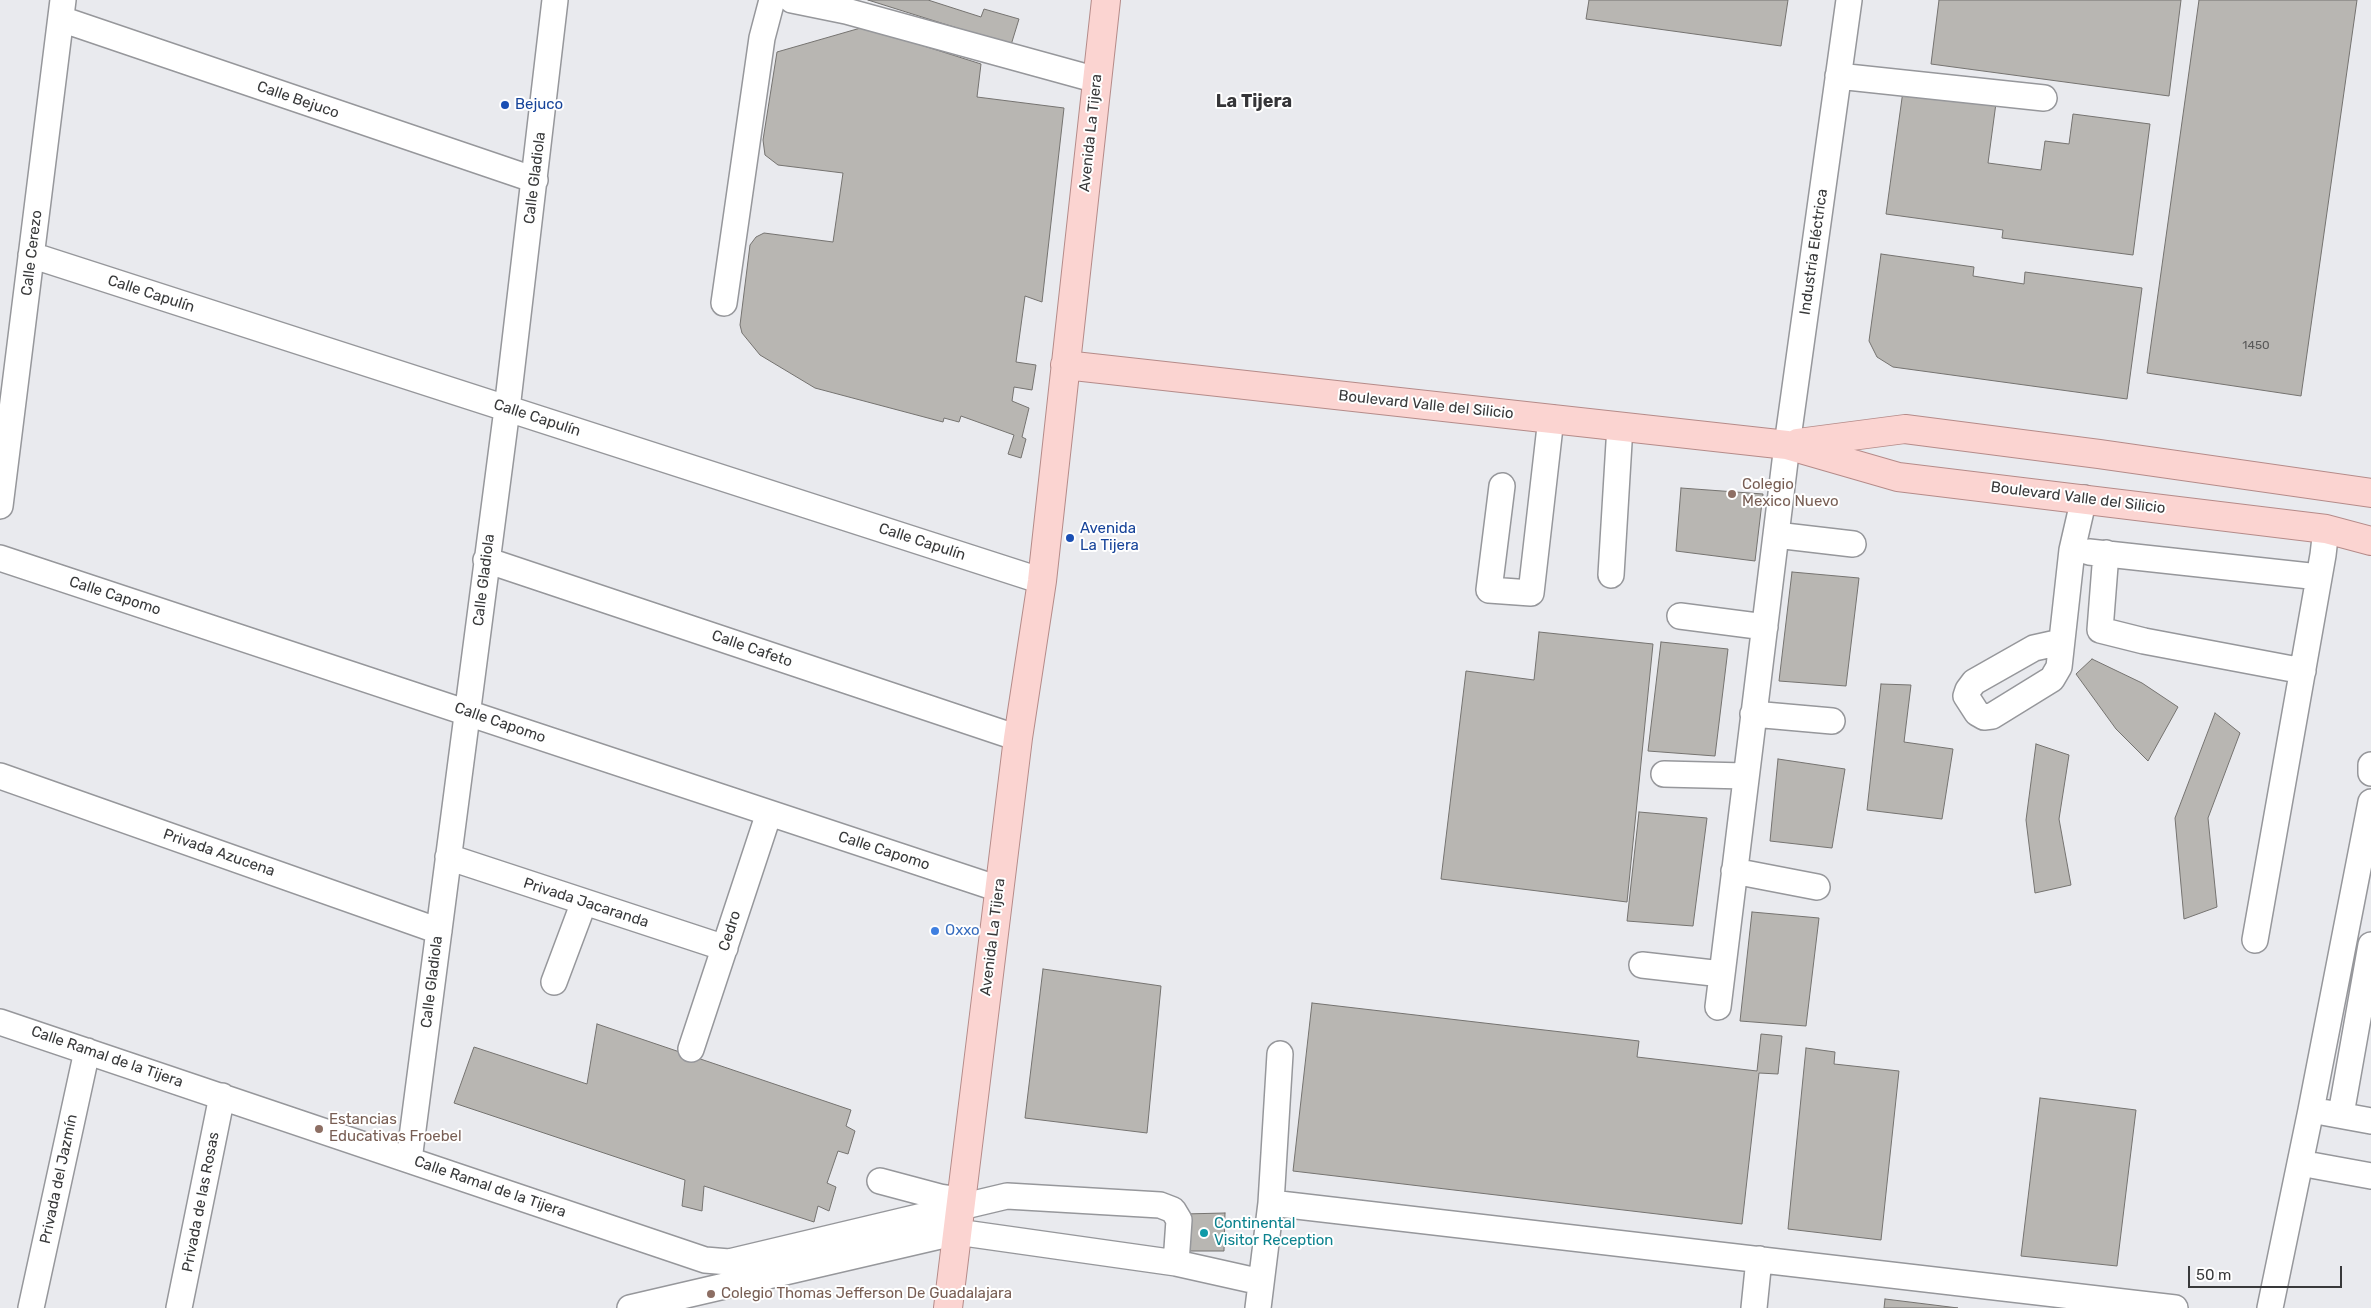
<!DOCTYPE html>
<html>
<head>
<meta charset="utf-8">
<style>
  body { margin:0 }
  #map { position:relative; width:2371px; height:1308px; overflow:hidden; background:#e9eaee; font-family:Rubik,sans-serif }
  canvas { display:block }
  .scale { position:absolute; left:2188px; top:1266px; width:154px; height:22px; box-sizing:border-box; border:2px solid #38393a; border-top:0; padding-left:6px; font-size:15px; line-height:18px; white-space:nowrap; color:#38393a; -webkit-text-stroke:4px #fff; paint-order:stroke }
</style>
</head>
<body>
<div id="map">
<canvas width="2371" height="1308"></canvas>
<div class="scale">50 m</div>
</div>
<script>
const g = document.querySelector('canvas').getContext('2d');
g.lineJoin = 'round';
function paint(path, color) { g.fillStyle = color; g.fill(path, 'evenodd'); }
const poly = rows => new Path2D(rows.map(r => 'M' + r).join(''));
function strokePath(path, color, width, dash) { g.strokeStyle = color; g.lineWidth = width; g.lineCap = dash ? 'butt' : 'round'; g.setLineDash(dash || []); g.stroke(path); }
function label(font, color, halo, rows, align = 'center') {
  g.font = font + ' Rubik,sans-serif'; g.lineWidth = 4; g.setLineDash([]); g.textBaseline = 'middle'; g.strokeStyle = halo; g.fillStyle = color; for (const [text, x, y, turn = 0] of rows) {
    g.save(); g.translate(x, y); g.rotate((+turn || 0) * Math.PI / 180); g.textAlign = isNaN(turn) ? turn : align; if (halo) g.strokeText(text, 0, 0); g.fillText(text, 0, 0); g.restore();
  }
}
const building = poly([
  [868,0,928,0,981,17,984,9,1019,19,1011,45,868,0],
  [1589,0,1788,0,1781,46,1586,19,1589,0],
  [1939,0,2181,0,2169,96,1931,64,1939,0],
  [2199,0,2357,0,2301,396,2147,373,2199,0],
  [864,27,981,64,977,97,1064,108,1042,302,1025,296,1016,362,1036,365,1032,390,1014,387,1012,401,1029,408,1022,437,1026,439,1021,458,1008,454,1014,435,961,416,959,422,944,418,943,422,815,388,760,355,742,333,740,325,750,245,756,237,764,233,833,242,843,173,778,165,765,155,763,140,777,52,864,27],
  [1903,91,1996,103,1988,163,2041,170,2045,141,2069,144,2073,114,2150,124,2133,255,2002,238,2003,230,1886,214,1903,91],
  [1881,254,1974,267,1973,276,2024,284,2025,272,2142,288,2127,399,1893,367,1877,357,1869,341,1881,254],
  [1681,488,1763,494,1755,561,1676,551,1681,488],
  [1792,572,1859,578,1846,686,1779,681,1792,572],
  [1539,632,1653,644,1627,902,1441,879,1466,671,1534,680,1539,632],
  [1661,642,1728,649,1715,756,1648,751,1661,642],
  [2092,659,2142,683,2178,707,2148,761,2116,729,2076,674,2092,659],
  [1881,684,1911,685,1904,742,1953,749,1942,819,1867,810,1881,684],
  [2215,713,2240,733,2208,818,2217,907,2184,919,2175,818,2215,713],
  [2036,744,2069,755,2059,819,2071,885,2035,893,2026,820,2036,744],
  [1778,759,1845,769,1832,848,1770,841,1778,759],
  [1639,812,1707,818,1693,926,1627,921,1639,812],
  [1752,912,1819,918,1806,1026,1740,1021,1752,912],
  [1043,969,1161,986,1147,1133,1025,1118,1043,969],
  [1312,1003,1639,1041,1637,1057,1757,1071,1761,1034,1782,1036,1778,1074,1759,1073,1742,1224,1293,1171,1312,1003],
  [597,1024,851,1110,846,1126,855,1131,848,1154,838,1151,827,1183,836,1187,829,1211,818,1206,814,1222,704,1186,702,1211,682,1206,685,1180,454,1103,474,1047,587,1084,597,1024],
  [1806,1048,1835,1052,1834,1064,1899,1071,1881,1240,1788,1229,1806,1048],
  [2040,1098,2136,1110,2117,1266,2021,1256,2040,1098],
  [1225,1213,1224,1251,1184,1251,1184,1214,1225,1213],
  [1885,1299,1958,1308,1884,1308,1885,1299]
]);
const minor = poly([
  [792,0,846,11,1097,80],
  [61,19,535,180],
  [1838,76,2044,98],
  [31,255,1042,581],
  [724,303,762,38,772,0],
  [1502,486,1489,590,1531,593,1551,418],
  [0,506,63,0],
  [1776,535,1853,544],
  [2089,552,2319,577],
  [2106,553,2100,630,2144,641,2303,671],
  [0,558,999,889],
  [486,560,1018,738],
  [1611,575,1620,426],
  [1680,616,1765,627],
  [2061,642,2034,648,1974,682,1968,690,1966,696,1977,713,1984,717,1992,716,2052,679,2059,667,2072,550,2084,498],
  [1753,714,1832,721],
  [2371,765,2371,773],
  [1664,774,1745,776],
  [0,776,439,931],
  [448,857,725,948],
  [1734,871,1817,887],
  [2255,940,2323,555,2326,529],
  [1642,965,1722,974],
  [554,982,584,902],
  [1718,1007,1787,445,1849,0],
  [0,1022,705,1260,729,1262,1007,1196,1160,1205,1173,1210,1179,1220,1176,1263],
  [691,1049,769,813],
  [2311,1110,2371,802],
  [2341,1114,2371,945],
  [409,1160,507,409,555,0],
  [2300,1163,2371,1176],
  [880,1181,940,1197,960,1200],
  [1271,1203,2175,1308],
  [31,1308,87,1051],
  [179,1308,222,1096],
  [630,1308,957,1232,1176,1263,1261,1282],
  [1258,1308,1271,1203,1280,1054],
  [1754,1308,1759,1259],
  [2270,1308,2311,1110,2371,1121]
]);
const major = poly([
  [1065,365,1787,445,1898,477,2326,529,2371,541],
  [1798,443,1905,429,2099,454,2371,493],
  [948,1308,1018,738,1042,581,1106,0]
]);
const markers = [
  [505,105,5,"#1a4fb4"],
  [1732,494,5,"#8d6e63"],
  [1070,538,5,"#1a4fb4"],
  [935,931,5,"#3f7fe0"],
  [319,1129,5,"#8d6e63"],
  [1204,1233,5,"#0f9aa8"],
  [711,1294,5,"#8d6e63"]
];
const numberNames = [
  ["1450",2256,346]
];
const streetNames = [
  ["Calle Bejuco",298,100,19],
  ["Avenida La Tijera",1091,133,-84],
  ["Calle Gladiola",535,178,-83],
  ["Industria Eléctrica",1814,252,-82],
  ["Calle Cerezo",32,253,-83],
  ["Calle Capulín",151,294,18],
  ["Boulevard Valle del Silicio",1426,405,6],
  ["Calle Capulín",537,418,18],
  ["Boulevard Valle del Silicio",2078,498,7],
  ["Calle Capulín",922,542,18],
  ["Calle Gladiola",484,580,-83],
  ["Calle Capomo",115,596,18],
  ["Calle Cafeto",752,649,19],
  ["Calle Capomo",500,723,19],
  ["Calle Capomo",884,851,18],
  ["Privada Azucena",219,853,19],
  ["Privada Jacaranda",586,903,18],
  ["Cedro",730,931,-72],
  ["Avenida La Tijera",993,937,-83],
  ["Calle Gladiola",432,982,-83],
  ["Calle Ramal de la Tijera",107,1057,19],
  ["Privada del Jazmín",59,1179,-78],
  ["Calle Ramal de la Tijera",490,1187,19],
  ["Privada de las Rosas",201,1202,-79]
];
const transitNames = [
  ["Bejuco",515,105],
  ["Avenida",1080,529],
  ["La Tijera",1080,546]
];
const educationNames = [
  ["Colegio",1742,485],
  ["Mexico Nuevo",1742,502],
  ["Estancias",329,1120],
  ["Educativas Froebel",329,1137],
  ["Colegio Thomas Jefferson De Guadalajara",721,1294]
];
const shopNames = [
  ["Oxxo",945,931]
];
const cultureNames = [
  ["Continental",1214,1224],
  ["Visitor Reception",1214,1241]
];
const quarterNames = [
  ["La Tijera",1254,102]
];
paint(building, '#b8b6b2');
strokePath(building, '#757370', 1);
strokePath(minor, '#96979b', 28);
strokePath(major, '#b58b89', 30);
strokePath(minor, '#fff', 25);
strokePath(major, '#fbd4d1', 28);
for (const [x, y, r, color] of markers) { const dot = new Path2D(); dot.arc(x, y, r, 0, 2 * Math.PI); g.fillStyle = color; g.fill(dot); strokePath(dot, '#fff', 2); }
label('12px', '#585858', null, numberNames);
label('15px', '#38393a', '#fff', streetNames);
label('15px', '#164399', '#fff', transitNames, 'left');
label('15px', '#785e54', '#fff', educationNames, 'left');
label('15px', '#366cbe', '#fff', shopNames, 'left');
label('15px', '#0d838f', '#fff', cultureNames, 'left');
label('bold 18px', '#353538', '#fff', quarterNames);
</script>
</body>
</html>
